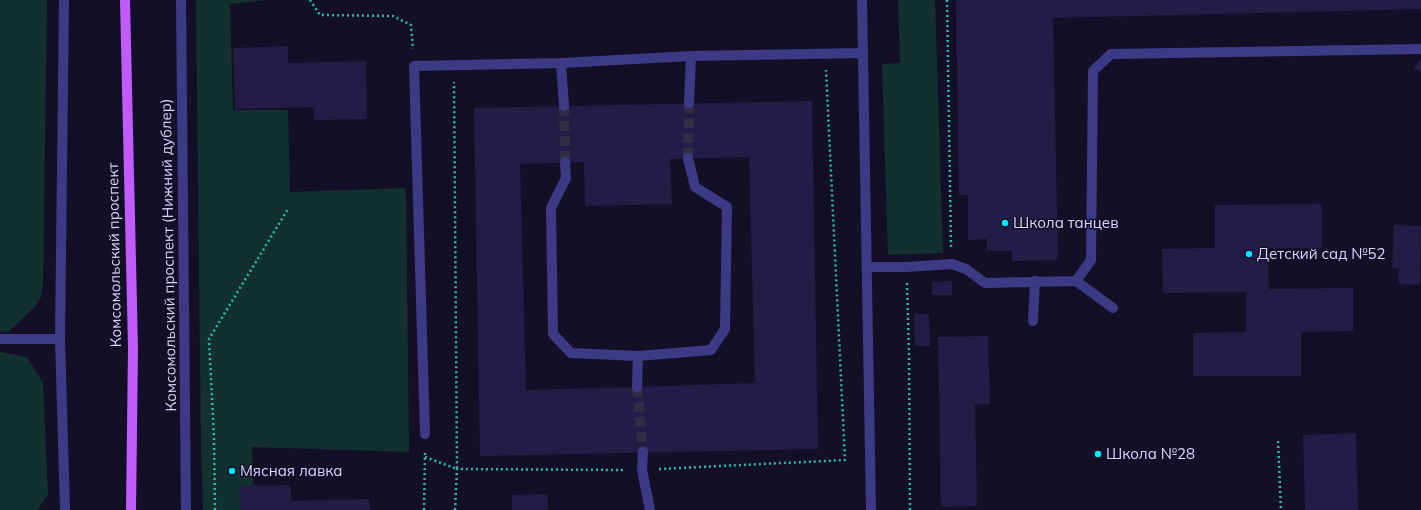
<!DOCTYPE html>
<html>
<head>
<meta charset="utf-8">
<style>
  body { margin:0 }
  canvas { display:block; background:#130f26 }
</style>
</head>
<body>
<canvas width="1421" height="510"></canvas>
<script>
const g = document.querySelector('canvas').getContext('2d');
g.lineJoin = 'round';
function paint(path, color) { g.fillStyle = color; g.fill(path, 'evenodd'); }
const poly = rows => new Path2D(rows.map(r => 'M' + r).join(''));
function strokePath(path, color, width, dash) { g.strokeStyle = color; g.lineWidth = width; g.lineCap = dash ? 'butt' : 'round'; g.setLineDash(dash || []); g.stroke(path); }
function label(font, color, halo, rows, align = 'center') {
  g.font = font + ' Mulish,sans-serif'; g.lineWidth = 3; g.setLineDash([]); g.textBaseline = 'middle'; g.strokeStyle = halo; g.fillStyle = color; for (const [text, x, y, turn = 0] of rows) {
    g.save(); g.translate(x, y); g.rotate((+turn || 0) * Math.PI / 180); g.textAlign = isNaN(turn) ? turn : align; if (halo) g.strokeText(text, 0, 0); g.fillText(text, 0, 0); g.restore();
  }
}
const green = poly([
  [0,0,47,0,43,283,41,297,35,307,8,332,0,331],
  [196,0,267,0,230,4,233,110,288,110,290,192,406,188,409,452,252,447,254,510,203,510,201,446],
  [898,0,935,0,943,253,888,255,882,64,900,63],
  [0,352,27,357,43,383,48,495,37,510,0,510]
]);
const building = poly([
  [956,0,1421,0,1421,9,1053,18,1058,260,1012,261,1012,251,987,251,987,239,968,240,968,195,959,195],
  [288,46,288,63,366,61,367,119,314,120,314,107,235,109,233,48],
  [1421,58,1421,72,1414,68],
  [812,101,818,449,480,456,474,108],
  [749,157,755,383,637,387,526,390,520,164,584,162,585,206,672,204,670,159],
  [1322,204,1322,248,1268,248,1269,289,1353,288,1353,331,1301,332,1301,376,1193,376,1193,333,1246,332,1246,292,1163,293,1162,249,1215,248,1215,205],
  [1394,225,1421,226,1420,285,1398,284,1399,269,1392,268],
  [952,281,952,295,932,295,932,282],
  [914,314,929,314,930,346,915,346],
  [988,336,990,404,975,404,977,506,941,507,938,337],
  [1356,433,1358,510,1305,510,1303,435],
  [291,485,291,501,369,499,370,510,240,510,239,486],
  [547,494,548,510,512,510,512,495]
]);
const minorTunnel = poly([
  [564,106,565,162],
  [688,158,689,103],
  [637,387,643,452]
]);
const path = poly([
  [310,0,320,15,393,16,411,25,413,49],
  [947,0,951,247],
  [907,283,909,354,910,510],
  [1278,441,1281,510],
  [425,457,457,469,454,82],
  [659,469,845,460,826,70],
  [215,510,214,437,209,339,288,209],
  [424,510,425,451],
  [455,510,457,469,626,470]
]);
const minor = poly([
  [64,0,60,339,65,510],
  [181,0,186,510],
  [862,0,871,510],
  [561,63,564,106],
  [689,103,691,56],
  [565,162,566,178,551,208,553,334,571,353,638,356,711,350,725,329,727,207,695,187,688,158],
  [867,267,906,267,952,264,966,269,985,283,1076,281,1091,260,1093,71,1111,54,1421,49],
  [1076,281,1113,308],
  [1033,321,1035,281],
  [0,339,60,339],
  [637,387,638,356],
  [425,434,414,66,561,63,691,56,863,53],
  [643,452,642,470,650,510]
]);
const major = poly([
  [125,0,133,348,131,510]
]);
const markers = [
  [1005,223,4,"#00e5ff"],
  [1249,254,4,"#00e5ff"],
  [1098,454,4,"#00e5ff"],
  [232,471,4,"#00e5ff"]
];
const poiNames = [
  ["Школа танцев",1013,223],
  ["Детский сад №52",1257,254],
  ["Школа №28",1106,454],
  ["Мясная лавка",240,471]
];
const streetNames = [
  ["Комсомольский проспект",115,255,-91],
  ["Комсомольский проспект (Нижний дублер)",169,255,-91]
];
paint(green, '#12302f');
paint(building, '#241b47');
strokePath(minorTunnel, '#312d47', 10, [10, 5]);
strokePath(path, '#2fb8b0', 2.5, [2, 3]);
strokePath(minor, '#3d3a85', 10);
strokePath(major, '#c25bff', 10);
for (const [x, y, r, color] of markers) { const dot = new Path2D(); dot.arc(x, y, r, 0, 2 * Math.PI); g.fillStyle = color; g.fill(dot); strokePath(dot, '#130f26', 1.5); }
label('15px', '#d9d4ff', '#130f26', poiNames, 'left');
label('15px', '#d9d4ff', '#130f26', streetNames);
</script>
</body>
</html>
